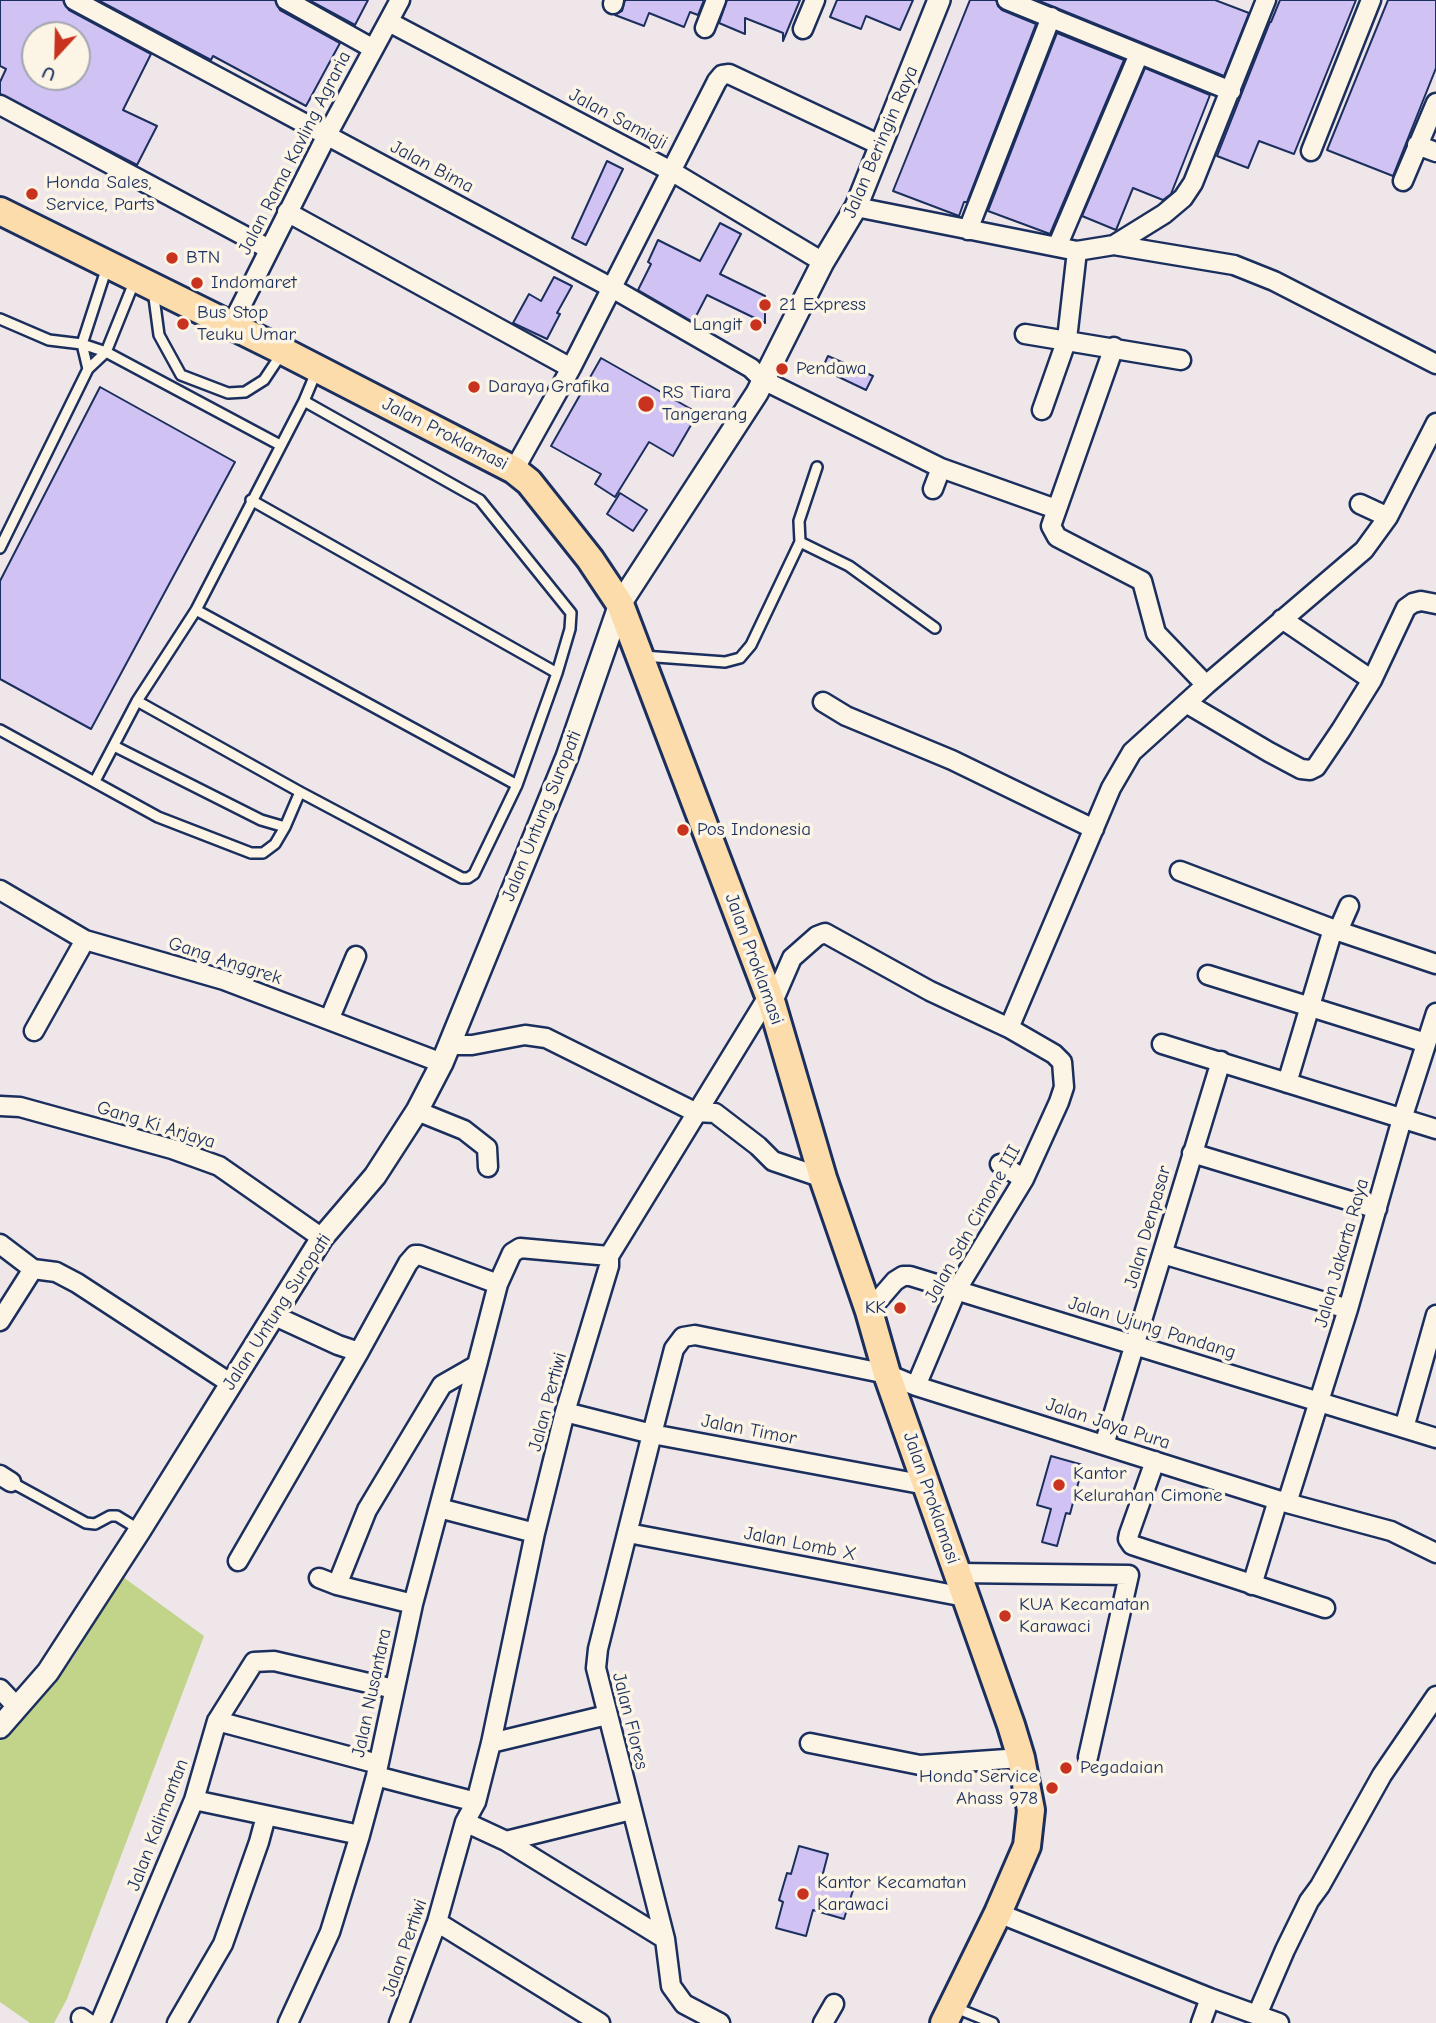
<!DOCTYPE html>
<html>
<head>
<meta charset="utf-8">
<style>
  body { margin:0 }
  #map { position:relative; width:1436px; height:2023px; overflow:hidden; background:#efe6ea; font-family:"Comic Neue",sans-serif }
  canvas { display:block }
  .north { position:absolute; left:21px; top:21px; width:70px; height:70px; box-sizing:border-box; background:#fcf5e5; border:2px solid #a2a6af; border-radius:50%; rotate:202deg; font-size:19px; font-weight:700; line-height:28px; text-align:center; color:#1b2f5e }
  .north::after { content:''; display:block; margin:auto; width:24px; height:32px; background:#c8321e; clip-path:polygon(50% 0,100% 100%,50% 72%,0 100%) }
</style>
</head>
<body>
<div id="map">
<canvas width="1436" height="2023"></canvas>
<div class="north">U</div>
</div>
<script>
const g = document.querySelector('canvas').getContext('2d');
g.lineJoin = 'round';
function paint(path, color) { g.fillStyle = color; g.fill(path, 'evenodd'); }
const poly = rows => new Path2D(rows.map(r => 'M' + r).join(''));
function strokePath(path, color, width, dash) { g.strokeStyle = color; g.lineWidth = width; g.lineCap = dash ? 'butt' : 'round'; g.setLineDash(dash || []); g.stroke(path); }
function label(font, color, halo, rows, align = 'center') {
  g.font = font + ' "Comic Neue",sans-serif'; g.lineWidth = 7; g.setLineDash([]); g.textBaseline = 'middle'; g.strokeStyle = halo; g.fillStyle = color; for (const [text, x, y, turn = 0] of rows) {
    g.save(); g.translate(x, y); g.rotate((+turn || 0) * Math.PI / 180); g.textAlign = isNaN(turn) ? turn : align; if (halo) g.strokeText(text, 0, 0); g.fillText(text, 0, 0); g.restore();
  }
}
const green = poly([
  [123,1577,204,1636,67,1999,54,2023,30,2023,0,2002,0,1741,73,1658]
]);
const building = poly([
  [0,0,63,0,69,10,151,54,123,110,157,126,137,165,0,94,0,82,6,69,0,66,0,0],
  [35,35,77,35,77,77,35,77,35,35],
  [98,0,275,0,280,10,340,43,306,106,213,56,211,60,98,0],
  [309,0,368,0,355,25,309,0],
  [625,0,704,0,698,15,690,12,684,27,649,13,644,26,615,15,622,11,625,0],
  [727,0,800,0,783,41,783,33,745,18,745,34,719,23,727,0],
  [837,0,913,0,900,30,866,16,861,29,830,17,837,0],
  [970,0,996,0,998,6,1002,10,1036,24,967,202,964,202,959,216,893,191,970,0],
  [1037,0,1215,0,1249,13,1224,76,1037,0],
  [1280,0,1356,0,1294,154,1259,141,1248,168,1217,156,1270,22,1271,22,1280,0],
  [1388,0,1436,0,1436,68,1393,176,1327,150,1388,0],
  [1057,33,1124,60,1050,234,988,211,1057,33],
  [1145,68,1210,95,1171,194,1163,200,1133,188,1116,230,1082,216,1145,68],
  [607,161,623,169,586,245,572,238,607,161],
  [720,223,741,234,720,274,765,296,765,323,707,295,693,322,638,290,651,264,648,262,658,240,700,261,720,223],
  [554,277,572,286,557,313,560,314,547,339,513,323,529,294,541,301,554,277],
  [828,356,873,376,866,390,822,369,828,356],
  [601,358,698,413,673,456,649,442,615,497,595,484,601,474,551,446,601,358],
  [100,387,235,462,91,729,0,679,0,581,100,387],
  [620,493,647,510,633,531,607,514,620,493],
  [1051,1456,1083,1465,1070,1514,1066,1513,1057,1546,1042,1542,1051,1509,1037,1505,1051,1456],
  [799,1846,828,1854,821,1881,853,1890,844,1919,813,1910,806,1936,776,1928,783,1902,779,1900,787,1873,791,1874,799,1846]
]);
const service = poly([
  [153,290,159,335,181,375,228,393,245,392,264,380,282,353],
  [0,319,49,340,82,344,106,352,280,445],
  [88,369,82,344,107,267],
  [304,401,480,500,571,613,570,629,557,673],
  [251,500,557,673,517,785],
  [800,542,849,566,935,628],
  [0,548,88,369,106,352,135,280],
  [643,656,725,662,740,658,751,645,800,542,799,521,817,467],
  [137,701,300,792,462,878,468,878,474,874,517,785,196,610],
  [0,730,158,817,251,853,263,853,275,844,285,827],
  [114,746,261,820,285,827,300,792],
  [95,781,137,701,196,610,304,401,317,370],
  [11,1482,86,1523,95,1524,110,1516,117,1516,140,1530],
  [956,2008,993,2023]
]);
const minor = poly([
  [74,0,612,288,751,368,763,380,941,468,1056,509],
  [286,0,372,48],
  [1007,0,1231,91],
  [613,4,614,0],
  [389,22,671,171,823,262],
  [705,28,716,0],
  [803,29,815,0],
  [0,105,269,249],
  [1417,145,1436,152],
  [1311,151,1371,0],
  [1403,181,1436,103],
  [856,207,1077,251,1114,245,1234,265,1274,281,1436,364],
  [287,212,571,368],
  [968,230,1051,17],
  [1114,245,1164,214,1183,198,1193,183,1266,0],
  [1057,247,1139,54],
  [231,326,327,135,400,0],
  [1025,334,1181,360],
  [1114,347,1051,526,1057,537,1142,581,1156,633,1206,685],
  [1042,410,1067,339,1077,251],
  [514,470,571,368,717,81,722,75,729,74,882,146],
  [933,489,941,468],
  [1360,504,1388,517],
  [1282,619,1372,680],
  [823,702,846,716,952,760,1094,829],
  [1186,703,1269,752,1301,769,1310,770,1316,767,1341,730,1372,680,1406,608,1413,603,1421,601,1436,604],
  [1180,871,1338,931,1436,964],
  [0,890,85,940,224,980,442,1063],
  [1338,931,1349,906],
  [1208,975,1426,1043],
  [772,1004,792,958,817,936,825,933,930,991,1009,1028,1054,1054,1062,1062,1064,1087,1059,1102,1024,1179,957,1289,916,1386],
  [329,1020,356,956],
  [1009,1028,1111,788,1132,752,1206,685,1364,550,1388,517,1436,423],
  [34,1031,85,940],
  [1162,1044,1436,1129],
  [450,1045,472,1045,525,1035,546,1038,695,1112,715,1113,758,1146,773,1161,823,1178],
  [1287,1083,1333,929],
  [0,1106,20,1107,172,1149,219,1166,322,1238],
  [417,1111,464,1130,487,1148,488,1167],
  [1192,1153,1377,1209],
  [1000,1164,1024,1179],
  [0,1244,33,1269],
  [1163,1254,1348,1309],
  [609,1256,769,995],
  [869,1311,895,1281,903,1276,910,1276,1436,1438],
  [0,1321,33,1269,56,1272,77,1283,230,1383],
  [359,1352,408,1263,415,1255,419,1255,498,1284],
  [565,1412,652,1434,926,1485],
  [1404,1428,1436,1315],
  [1104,1445,1221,1061],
  [1155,1461,1129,1534,1128,1539,1132,1545,1325,1608],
  [0,1475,11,1482],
  [1287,1503,1348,1309,1402,1119,1436,1013],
  [439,1508,535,1533],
  [628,1533,965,1597],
  [238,1561,359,1352,338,1345,275,1316],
  [957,1573,1129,1575,1088,1757],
  [319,1578,337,1585,413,1604],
  [337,1585,367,1510,442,1385,477,1365,498,1284,512,1253,520,1248,609,1256,609,1266,565,1412,535,1533,491,1743,476,1802,465,1822,437,1922,399,2023],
  [1252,1585,1278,1500],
  [0,1689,17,1707],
  [217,1721,378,1764],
  [491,1743,607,1715],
  [810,1743,920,1765,1021,1758],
  [376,1776,476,1802],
  [194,1800,360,1835],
  [465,1822,506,1841,665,1939],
  [506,1841,631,1810],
  [998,1913,1210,1998,1279,2023],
  [437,1922,600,2023],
  [1257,2015,1285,1950,1309,1901,1320,1886,1382,1775,1436,1696],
  [81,2018,88,2023],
  [100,2023,194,1800,217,1721,254,1662,274,1661,394,1689],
  [177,2023,223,1944,259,1842,266,1816],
  [288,2023,330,1932,360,1835,376,1776,413,1604,477,1365],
  [720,2023,684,2004,671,1986,665,1939,596,1668,598,1649,652,1434,674,1349,683,1337,695,1335,887,1374,916,1386,1287,1503,1391,1531,1436,1553],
  [823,2023,834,2004],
  [1201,2023,1210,1998]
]);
const tertiary = poly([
  [0,1727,48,1672,140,1530,322,1238,375,1176,417,1111,442,1063,567,757,620,604,757,393,823,262,856,207,939,0]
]);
const primary = poly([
  [0,211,283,351,514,470,529,482,590,559,620,604,772,1004,823,1178,869,1311,887,1374,1011,1725,1021,1758,1031,1810,1027,1846,998,1913,944,2023]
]);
const markers = [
  [32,194,7,"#c8321e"],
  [172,258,7,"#c8321e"],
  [197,283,7,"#c8321e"],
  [765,305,7,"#c8321e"],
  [183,324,7,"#c8321e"],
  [756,325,7,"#c8321e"],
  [782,369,7,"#c8321e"],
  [474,387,7,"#c8321e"],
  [646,404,9,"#c8321e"],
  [683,830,7,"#c8321e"],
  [900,1308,7,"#c8321e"],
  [1059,1485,7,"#c8321e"],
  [1005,1616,7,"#c8321e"],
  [1066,1768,7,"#c8321e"],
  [1052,1788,7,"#c8321e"],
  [803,1894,7,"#c8321e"]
];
const streetNames = [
  ["Jalan Samiaji",618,119,28],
  ["Jalan Beringin Raya",881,142,-67],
  ["Jalan Rama Kavling Agraria",295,153,-63],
  ["Jalan Bima",432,167,28],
  ["Jalan Proklamasi",445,434,27],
  ["Jalan Untung Suropati",542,816,-68],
  ["Jalan Proklamasi",754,959,70],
  ["Gang Anggrek",225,961,18],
  ["Gang Ki Arjaya",156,1125,17],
  ["Jalan Sdn Cimone III",973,1224,-61],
  ["Jalan Denpasar",1148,1227,-74],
  ["Jalan Jakarta Raya",1342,1253,-74],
  ["Jalan Untung Suropati",277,1312,-57],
  ["Jalan Ujung Pandang",1152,1328,17],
  ["Jalan Pertiwi",548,1402,-75],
  ["Jalan Jaya Pura",1108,1424,18],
  ["Jalan Timor",749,1430,11],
  ["Jalan Proklamasi",931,1498,71],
  ["Jalan Lomb X",800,1544,11],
  ["Jalan Nusantara",372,1693,-78],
  ["Jalan Flores",630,1721,76],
  ["Jalan Kalimantan",158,1825,-69],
  ["Jalan Pertiwi",405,1948,-71]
];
const poiNames = [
  ["Honda Sales,",46,183],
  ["Service, Parts",46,205],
  ["BTN",186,258],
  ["Indomaret",211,283],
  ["21 Express",779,305],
  ["Bus Stop",197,313],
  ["Teuku Umar",197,335],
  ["Langit",742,325,"right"],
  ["Pendawa",796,369],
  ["Daraya Grafika",488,387],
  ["RS Tiara",662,393],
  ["Tangerang",662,415],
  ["Pos Indonesia",697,830],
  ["KK",886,1308,"right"],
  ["Kantor",1073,1474],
  ["Kelurahan Cimone",1073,1496],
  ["KUA Kecamatan",1019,1605],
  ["Karawaci",1019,1627],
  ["Pegadaian",1080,1768],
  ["Honda Service",1038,1777,"right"],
  ["Ahass 978",1038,1799,"right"],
  ["Kantor Kecamatan",817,1883],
  ["Karawaci",817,1905]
];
paint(green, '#c1d489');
paint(building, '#d1c2f4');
strokePath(building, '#1b2f5e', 2);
strokePath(service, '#1b2f5e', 14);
strokePath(minor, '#1b2f5e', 23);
strokePath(tertiary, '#1b2f5e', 26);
strokePath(primary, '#1b2f5e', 32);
strokePath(service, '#fcf5e5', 9);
strokePath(minor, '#fcf5e5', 18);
strokePath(tertiary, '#fcf5e5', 21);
strokePath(primary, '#fddcac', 26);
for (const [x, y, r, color] of markers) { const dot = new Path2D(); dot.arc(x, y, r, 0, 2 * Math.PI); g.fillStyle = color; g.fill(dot); strokePath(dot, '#fcf5e5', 2.5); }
label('19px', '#1b2f5e', '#fcf5e5', streetNames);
label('19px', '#1b2f5e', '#fcf5e5', poiNames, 'left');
</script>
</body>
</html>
